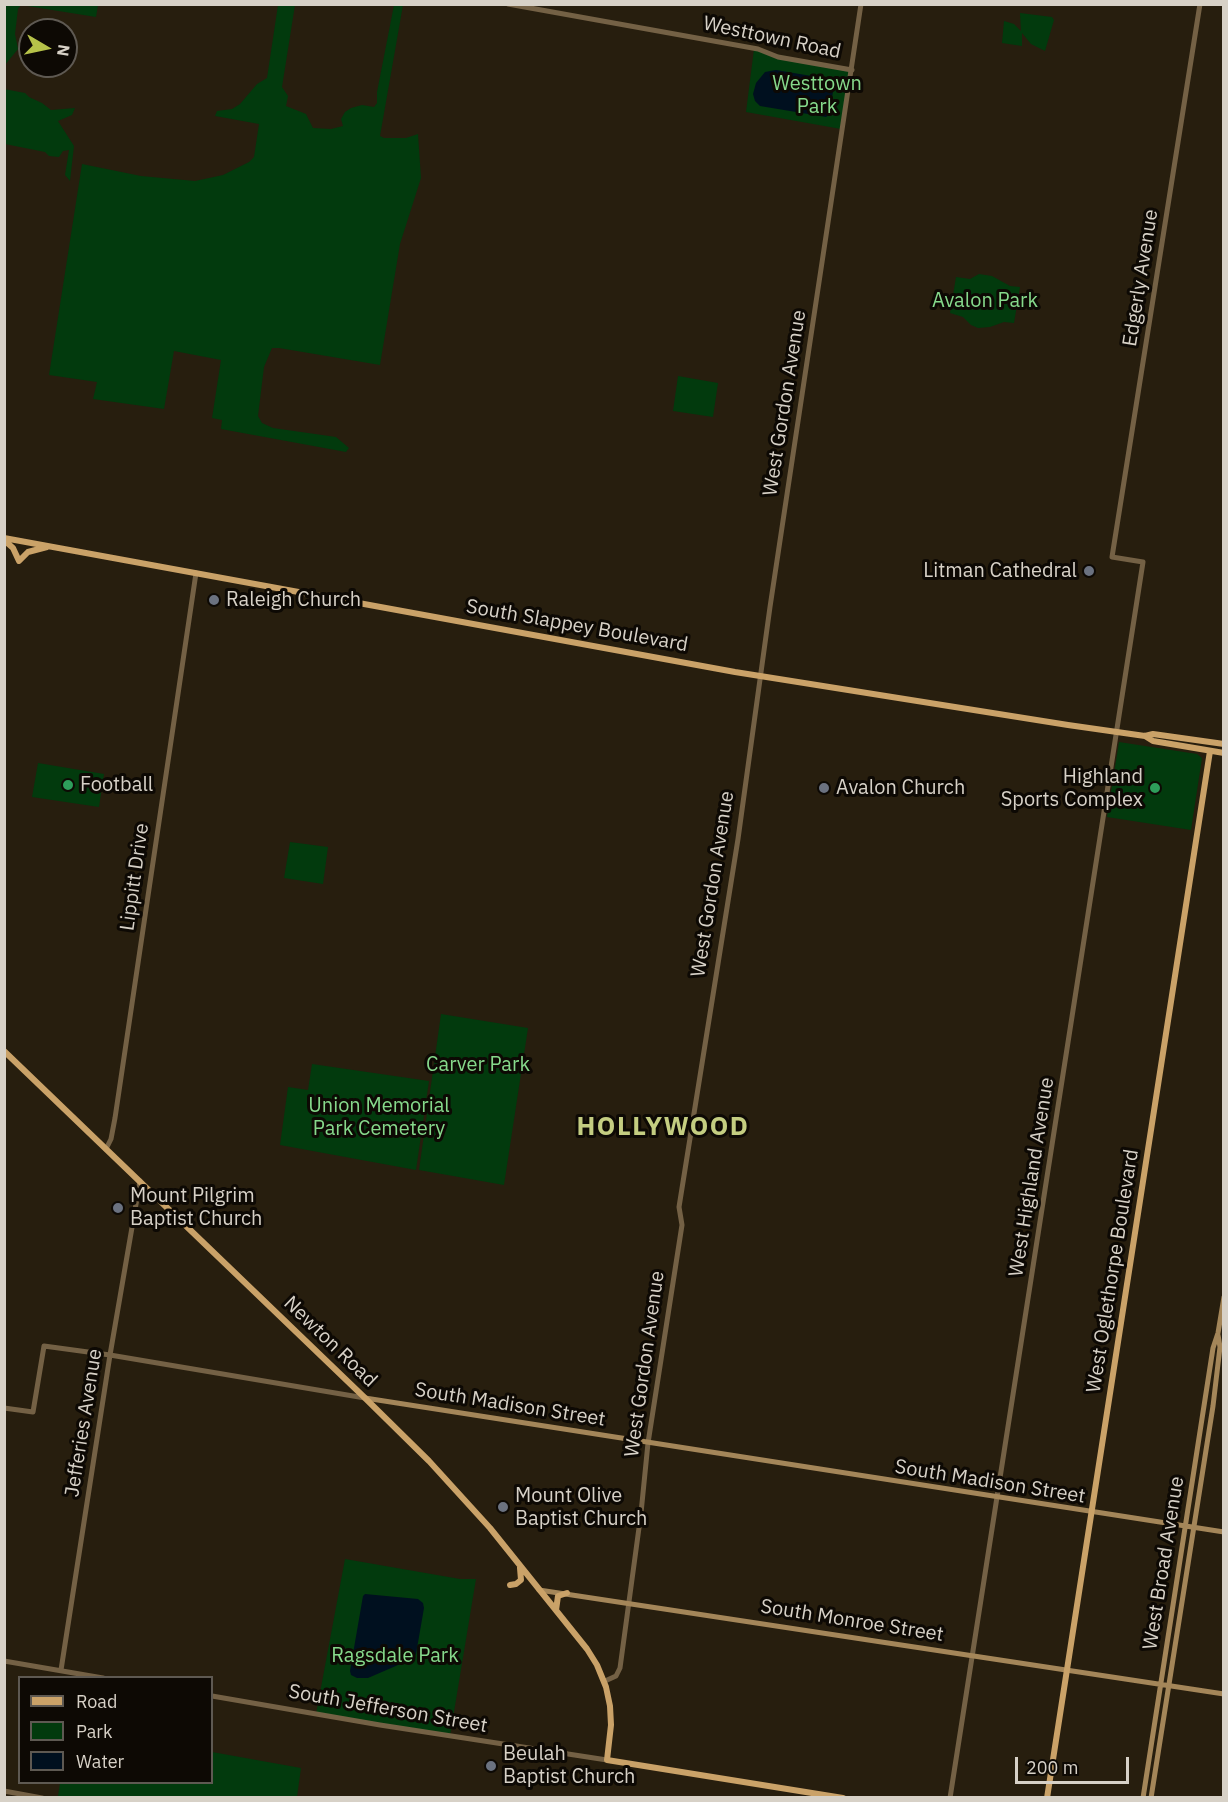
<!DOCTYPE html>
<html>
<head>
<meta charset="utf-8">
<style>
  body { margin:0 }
  #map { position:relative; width:1228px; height:1802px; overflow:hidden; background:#271e0e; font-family:"IBM Plex Sans",sans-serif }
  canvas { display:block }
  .frame { position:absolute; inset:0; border:6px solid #d7d1c7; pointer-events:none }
  .legend { position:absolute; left:18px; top:1676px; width:195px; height:108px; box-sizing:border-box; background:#0d0904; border:2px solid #5e5952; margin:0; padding:8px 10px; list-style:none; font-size:18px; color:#d7d1c7 }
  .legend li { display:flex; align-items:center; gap:12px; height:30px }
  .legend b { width:30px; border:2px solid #5e5952 }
  .north { position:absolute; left:18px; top:18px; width:60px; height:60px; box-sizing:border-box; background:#0d0904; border:2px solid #5e5952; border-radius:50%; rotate:99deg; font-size:16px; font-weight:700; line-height:24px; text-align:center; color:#d7d1c7 }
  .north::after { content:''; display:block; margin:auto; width:21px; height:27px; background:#b6c249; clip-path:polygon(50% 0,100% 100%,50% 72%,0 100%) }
  .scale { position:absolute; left:1015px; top:1757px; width:114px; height:27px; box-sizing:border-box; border:3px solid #d7d1c7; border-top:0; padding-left:8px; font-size:18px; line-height:21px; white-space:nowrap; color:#d7d1c7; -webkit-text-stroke:4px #0d0904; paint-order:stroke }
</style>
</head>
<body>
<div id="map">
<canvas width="1228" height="1802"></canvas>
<div class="frame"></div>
<ul class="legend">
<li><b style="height:8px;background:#caa268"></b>Road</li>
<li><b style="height:16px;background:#023a0d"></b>Park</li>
<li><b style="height:16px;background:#00101f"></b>Water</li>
</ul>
<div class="north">N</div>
<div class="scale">200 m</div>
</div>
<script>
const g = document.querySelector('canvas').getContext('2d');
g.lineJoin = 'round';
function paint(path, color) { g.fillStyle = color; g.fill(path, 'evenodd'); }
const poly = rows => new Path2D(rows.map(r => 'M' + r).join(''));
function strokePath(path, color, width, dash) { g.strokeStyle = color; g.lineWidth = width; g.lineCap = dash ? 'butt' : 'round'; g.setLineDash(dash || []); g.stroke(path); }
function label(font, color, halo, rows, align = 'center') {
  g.font = font + ' "IBM Plex Sans",sans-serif'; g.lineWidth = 6; g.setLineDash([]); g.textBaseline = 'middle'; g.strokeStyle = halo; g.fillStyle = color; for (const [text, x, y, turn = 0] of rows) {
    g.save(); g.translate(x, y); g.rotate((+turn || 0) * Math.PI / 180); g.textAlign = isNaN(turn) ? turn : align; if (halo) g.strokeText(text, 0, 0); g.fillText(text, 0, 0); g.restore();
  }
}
const green = poly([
  [5,4,98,4,98,5,96,17,21,5,18,9,15,34,18,49,5,65],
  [278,5,295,5,282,87,288,96,286,106,306,114,313,128,331,129,343,126,341,119,345,112,351,108,362,105,374,107,377,103,377,92,394,5,403,5,380,136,384,138,406,138,418,134,421,178,400,244,380,365,279,348,272,348,264,367,258,416,262,423,273,428,336,437,349,448,346,452,221,429,222,420,212,418,221,360,174,351,164,409,93,399,97,382,49,375,82,164,141,176,195,181,223,175,249,162,254,157,259,124,215,116,217,111,232,109,240,104,257,84,267,78],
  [1020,13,1052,17,1054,20,1045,51,1031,44,1022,33,1022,46,1002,43,1004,21,1014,24,1021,31],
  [754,49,850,71,841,129,746,112],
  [4,89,25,93,29,97,42,103,51,110,75,108,72,115,58,121,74,146,70,181,65,175,69,150,63,151,59,157,49,156,45,152,5,144],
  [979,274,992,276,1010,286,1020,287,1014,323,1004,322,990,327,978,328,971,325,963,317,950,313,956,277,970,279],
  [678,376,718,383,713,417,673,411],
  [1119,742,1197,754,1202,758,1191,830,1107,817],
  [38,763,104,774,99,807,32,797],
  [290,842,328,847,323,884,284,878],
  [441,1014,528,1028,504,1185,419,1170],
  [312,1064,429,1081,416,1170,280,1145,288,1087,308,1090],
  [345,1559,460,1579,476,1579,450,1736,316,1714],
  [212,1752,301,1768,297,1797,58,1796,60,1783,212,1782]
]);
const water = poly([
  [776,70,835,80,829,115,826,117,760,106,755,101,753,94,756,83,765,72],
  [365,1594,418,1599,423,1603,424,1608,416,1654,412,1659,368,1678,357,1678,351,1675,350,1671,363,1596]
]);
const tertiary = poly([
  [508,4,758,49,778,57,852,70],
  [106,1149,111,1139,115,1118,196,573],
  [4,1408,33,1412,44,1346,110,1355,365,1398],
  [4,1661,103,1678],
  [61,1670,110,1355,140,1181],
  [605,1681,616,1676,620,1668,641,1513,648,1443,682,1225,679,1207,738,839,770,607,861,4],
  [212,1696,380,1725,607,1760],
  [4,1791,42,1798],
  [950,1798,1143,562,1112,557,1200,4]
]);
const secondary = poly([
  [365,1398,1224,1532],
  [539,1590,1224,1694],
  [1143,1798,1213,1348,1218,1333,1224,1297],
  [1151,1798,1213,1406,1220,1347,1218,1335]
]);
const primary = poly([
  [4,538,735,672,1068,725,1145,736,1153,734,1224,744],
  [4,540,13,548,19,561,28,552,47,547],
  [1145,736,1153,741,1224,753],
  [4,1051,365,1398,429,1461,490,1528,587,1649,597,1665,606,1687,610,1706,611,1725,607,1760,843,1798],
  [510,1585,516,1584,521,1580,520,1568],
  [556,1610,558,1596,567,1593],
  [1047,1798,1210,751]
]);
const markers = [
  [1089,571,6,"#6b7280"],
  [214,600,6,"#6b7280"],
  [68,785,6,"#2e9e5b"],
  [824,788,6,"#6b7280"],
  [1155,788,6,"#2e9e5b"],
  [118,1208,6,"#6b7280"],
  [503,1507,6,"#6b7280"],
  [491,1766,6,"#6b7280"]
];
const streetNames = [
  ["Westtown Road",772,38,12],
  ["Edgerly Avenue",1141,278,-81],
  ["West Gordon Avenue",785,403,-81],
  ["South Slappey Boulevard",577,626,10],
  ["Lippitt Drive",135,877,-82],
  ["West Gordon Avenue",713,884,-81],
  ["West Highland Avenue",1032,1177,-81],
  ["West Oglethorpe Boulevard",1113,1271,-81],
  ["Newton Road",330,1342,44],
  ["West Gordon Avenue",645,1364,-82],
  ["South Madison Street",510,1405,9],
  ["Jefferies Avenue",84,1423,-81],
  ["South Madison Street",990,1482,9],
  ["West Broad Avenue",1164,1563,-81],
  ["South Monroe Street",852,1621,9],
  ["South Jefferson Street",388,1709,10]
];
const parkNames = [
  ["Westtown",817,84],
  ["Park",817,107],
  ["Avalon Park",985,301],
  ["Carver Park",478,1065],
  ["Union Memorial",379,1106],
  ["Park Cemetery",379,1129],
  ["Ragsdale Park",395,1656]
];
const poiNames = [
  ["Litman Cathedral",1077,571,"right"],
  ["Raleigh Church",226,600],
  ["Highland",1143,777,"right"],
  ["Sports Complex",1143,800,"right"],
  ["Football",80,785],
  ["Avalon Church",836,788],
  ["Mount Pilgrim",130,1196],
  ["Baptist Church",130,1219],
  ["Mount Olive",515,1496],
  ["Baptist Church",515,1519],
  ["Beulah",503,1754],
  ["Baptist Church",503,1777]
];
const districtNames = [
  ["HOLLYWOOD",663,1127]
];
paint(green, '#023a0d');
paint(water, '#00101f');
strokePath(tertiary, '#746145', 5);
strokePath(secondary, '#a48659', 5);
strokePath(primary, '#caa268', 6);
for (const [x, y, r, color] of markers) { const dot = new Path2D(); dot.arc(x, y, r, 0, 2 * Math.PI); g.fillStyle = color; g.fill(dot); strokePath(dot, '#0d0904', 2); }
label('20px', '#d7d1c7', '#0d0904', streetNames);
label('20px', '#86d98b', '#0d0904', parkNames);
label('20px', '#d7d1c7', '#0d0904', poiNames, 'left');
g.letterSpacing = '1.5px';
label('bold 26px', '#c4cd81', '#0d0904', districtNames);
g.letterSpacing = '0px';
</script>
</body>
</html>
